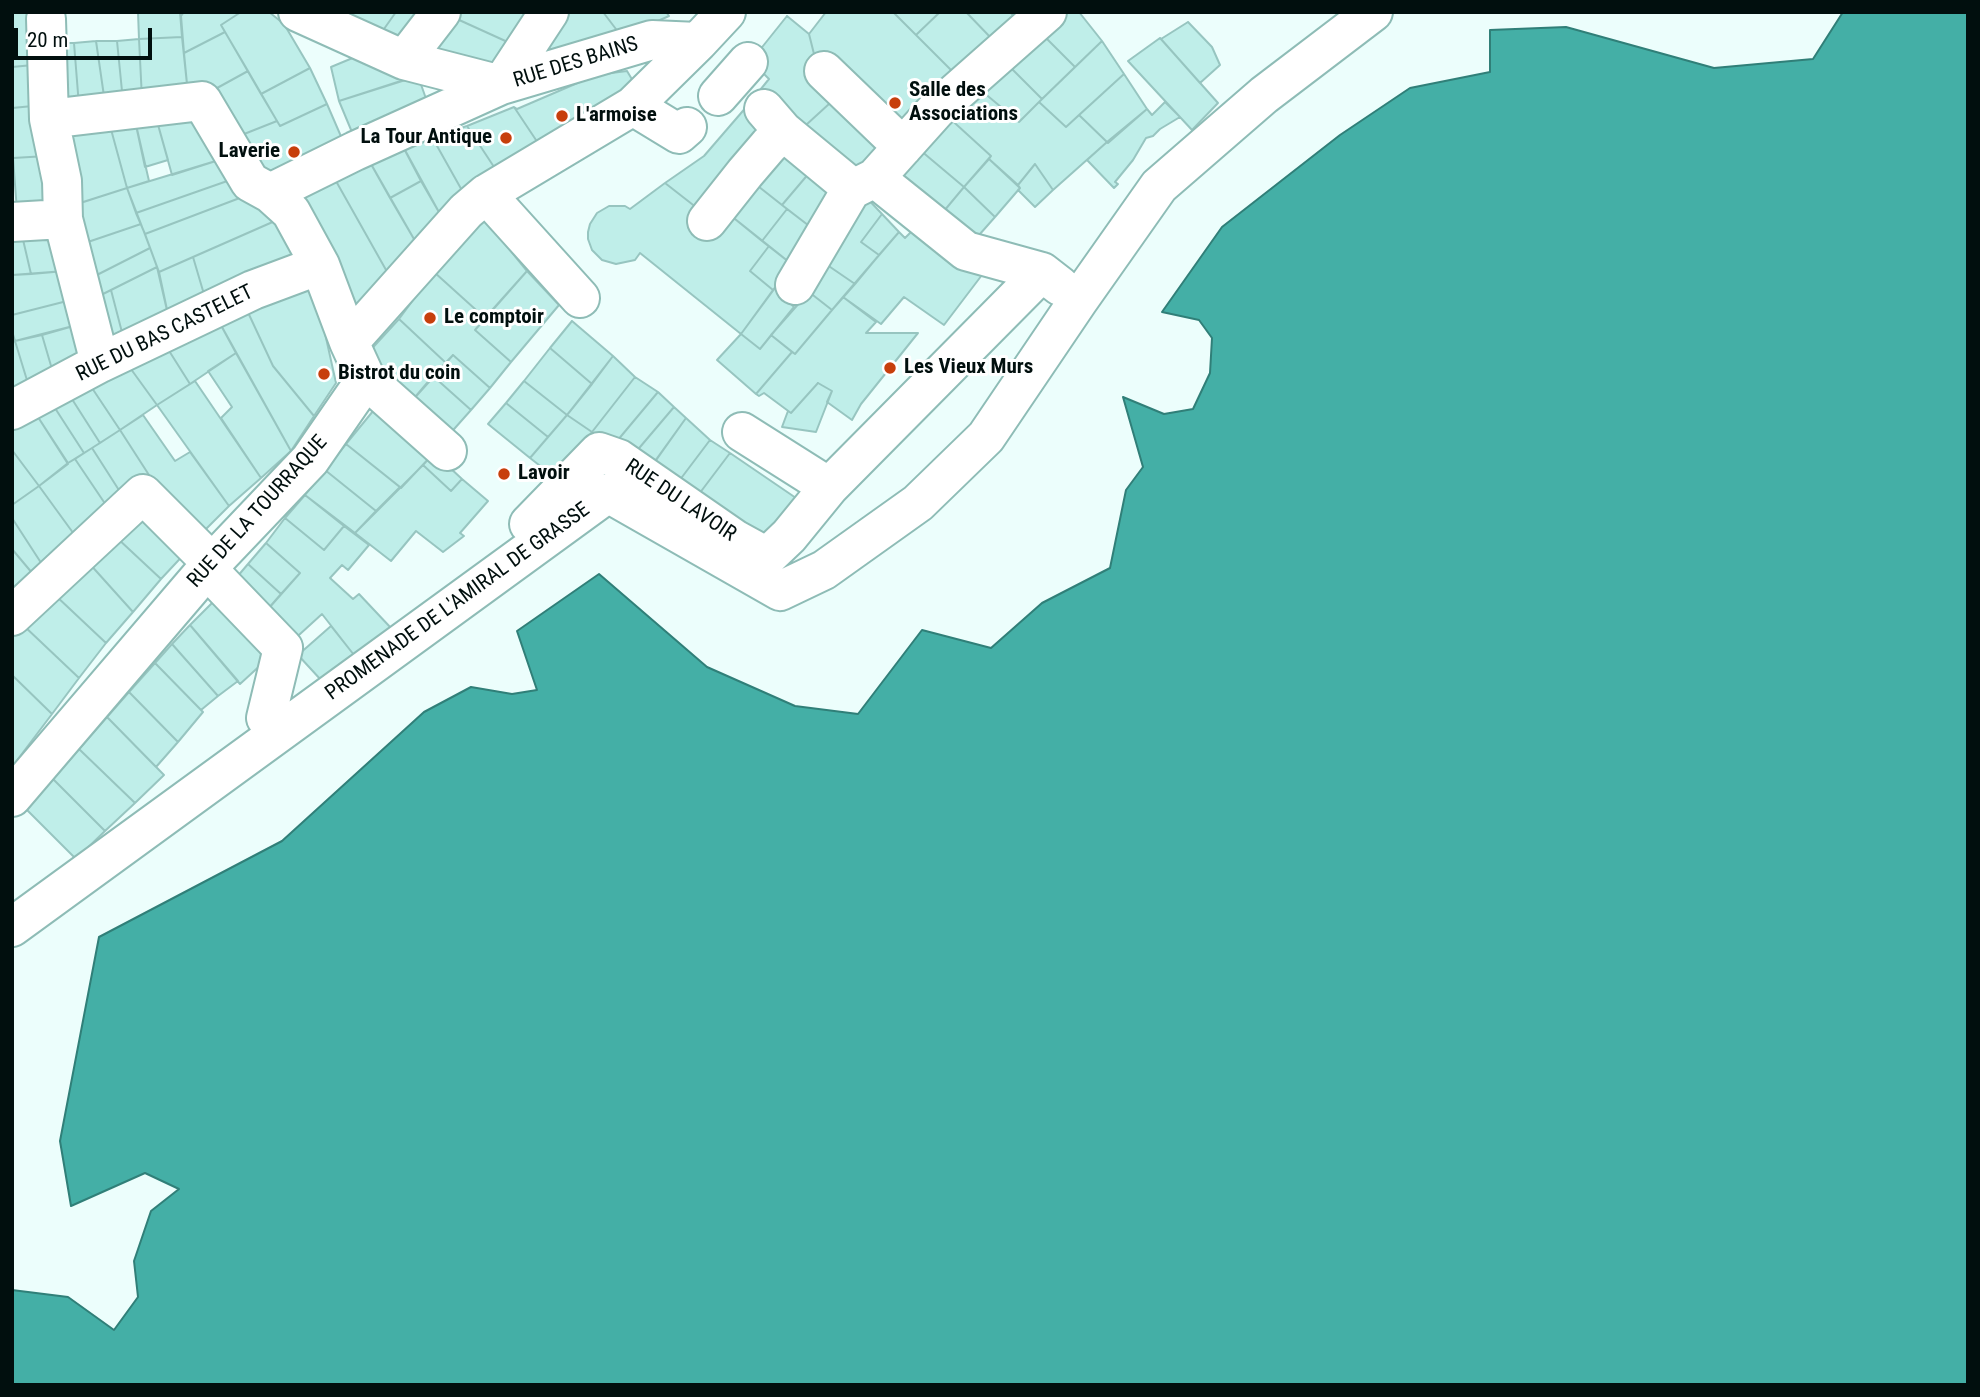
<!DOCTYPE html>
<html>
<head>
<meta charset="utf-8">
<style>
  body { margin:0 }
  #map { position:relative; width:1980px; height:1397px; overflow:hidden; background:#ecfefc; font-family:"Roboto Condensed",sans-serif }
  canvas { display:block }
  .frame { position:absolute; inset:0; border:14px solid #010f0e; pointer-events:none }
  .scale { position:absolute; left:14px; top:28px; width:138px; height:32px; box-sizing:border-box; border:4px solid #010f0e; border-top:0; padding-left:9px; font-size:21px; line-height:24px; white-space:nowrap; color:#010f0e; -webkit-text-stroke:5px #fff; paint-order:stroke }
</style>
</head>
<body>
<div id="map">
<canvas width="1980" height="1397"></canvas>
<div class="frame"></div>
<div class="scale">20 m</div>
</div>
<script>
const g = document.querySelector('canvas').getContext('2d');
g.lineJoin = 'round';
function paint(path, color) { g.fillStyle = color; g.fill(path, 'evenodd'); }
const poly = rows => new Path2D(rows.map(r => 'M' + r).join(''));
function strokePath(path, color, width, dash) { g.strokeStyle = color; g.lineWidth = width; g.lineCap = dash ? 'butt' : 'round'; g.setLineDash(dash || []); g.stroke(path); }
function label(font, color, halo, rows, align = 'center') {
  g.font = font + ' "Roboto Condensed",sans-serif'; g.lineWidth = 6; g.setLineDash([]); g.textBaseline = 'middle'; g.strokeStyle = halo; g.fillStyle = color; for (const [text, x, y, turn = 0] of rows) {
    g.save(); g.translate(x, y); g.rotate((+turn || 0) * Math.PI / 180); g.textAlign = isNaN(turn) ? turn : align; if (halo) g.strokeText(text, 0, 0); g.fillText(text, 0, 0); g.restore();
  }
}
const water = poly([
  [1843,12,1968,12,1968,1385,12,1385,12,1290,68,1297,114,1330,138,1297,134,1261,151,1211,179,1189,145,1173,71,1206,60,1141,99,937,282,841,424,712,471,687,512,694,537,690,517,631,599,574,707,667,795,706,858,714,922,630,991,648,1042,603,1110,568,1126,490,1143,467,1123,397,1164,414,1193,409,1210,373,1212,338,1199,320,1162,312,1222,227,1340,135,1410,88,1490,72,1490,30,1566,27,1714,68,1813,59,1843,12]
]);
const building = poly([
  [12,12,34,12,33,65,12,67,12,12],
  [138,12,180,12,182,37,139,39,138,12],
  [184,12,241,12,221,25,225,32,184,53,181,16,184,12],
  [241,12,269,12,284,24,310,68,261,94,221,25,241,12],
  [330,12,396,12,379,36,330,12],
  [396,12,434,12,407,48,379,36,396,12],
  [448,12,534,12,512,44,446,14,448,12],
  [565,12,603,12,622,37,568,58,543,52,565,12],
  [603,12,666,12,669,16,622,37,603,12],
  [826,12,893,12,954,73,896,133,814,54,809,34,826,12],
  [893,12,940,12,916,35,893,12],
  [940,12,966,12,992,39,954,73,916,35,940,12],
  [966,12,1010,12,1019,22,992,39,966,12],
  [1062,12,1079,12,1102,41,1075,67,1040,32,1062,12],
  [446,14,512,44,493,70,416,54,446,14],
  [787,16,809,34,814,54,826,64,841,93,806,125,788,109,752,100,769,79,751,61,787,16],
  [1188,22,1212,47,1220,65,1200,83,1161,39,1188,22],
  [225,32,248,71,208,93,188,94,184,53,225,32],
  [1040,32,1075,67,1042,99,1005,62,1040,32],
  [182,37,188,94,142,99,139,39,182,37],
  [1160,38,1218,103,1192,130,1128,61,1160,38],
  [139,39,142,99,123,101,117,41,139,39],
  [96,41,117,41,123,101,105,103,96,41],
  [96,41,105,103,79,106,74,43,96,41],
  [1102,41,1124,74,1066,127,1039,102,1102,41],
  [56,43,74,43,79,106,58,109,56,43],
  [355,57,407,79,339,101,331,67,355,57],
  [1005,62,1042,99,1019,122,977,87,1005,62],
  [33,65,33,106,12,108,12,67,33,65],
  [310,68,327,104,280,126,261,94,310,68],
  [248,71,277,121,234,138,208,93,248,71],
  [627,71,636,86,540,146,514,107,517,109,596,75,627,71],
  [1124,74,1147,109,1108,143,1079,115,1124,74],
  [418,76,430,110,354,137,339,101,418,76],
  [977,87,1019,122,1039,102,1066,127,1079,115,1107,142,1053,190,1035,164,1018,185,989,159,991,156,946,115,977,87],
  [841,93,886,140,855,172,806,125,841,93],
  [1165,102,1180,117,1160,129,1153,136,1146,138,1133,160,1115,182,1118,184,1114,188,1087,160,1107,142,1147,109,1152,115,1165,102],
  [327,104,343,141,258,179,234,138,277,121,280,126,327,104],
  [748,105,765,139,697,208,665,183,704,156,748,105],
  [33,106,47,156,13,158,12,108,33,106],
  [514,107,540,146,498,173,467,126,514,107],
  [195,110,219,160,172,175,155,114,195,110],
  [155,114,168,160,145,167,134,116,155,114],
  [946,115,991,156,964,187,920,150,946,115],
  [134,116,149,181,127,188,109,122,134,116],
  [109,122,127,188,80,203,63,134,109,122],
  [467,126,498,173,464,194,432,137,467,126],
  [432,137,464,194,440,214,400,141,432,137],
  [400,141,421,181,390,198,367,157,400,141],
  [920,150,964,187,939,217,894,180,920,150],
  [774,151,810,172,782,205,749,179,774,151],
  [47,156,52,208,17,211,13,158,47,156],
  [367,157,418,246,390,277,332,174,367,157],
  [989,159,1020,188,995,217,964,187,989,159],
  [219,160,233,179,136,213,127,188,219,160],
  [1035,164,1053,190,1035,207,1018,190,1020,188,1018,185,1035,164],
  [810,172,838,195,817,232,782,205,810,172],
  [332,174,390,277,358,308,295,192,332,174],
  [233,179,245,196,145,234,136,213,233,179],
  [749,179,787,209,762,241,730,215,749,179],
  [421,181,440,214,418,246,390,198,421,181],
  [665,183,697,208,730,215,769,246,750,271,773,290,741,334,640,253,635,260,616,264,602,260,592,250,588,239,588,232,590,224,597,213,609,206,625,206,630,209,665,183],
  [964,187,995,217,972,243,939,217,964,187],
  [127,188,141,224,79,245,71,206,127,188],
  [862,193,882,214,861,242,879,255,855,284,817,258,862,193],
  [245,196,284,217,159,272,145,234,245,196],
  [787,209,817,232,794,266,762,241,787,209],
  [480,213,527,271,485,318,434,272,480,213],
  [882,214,899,232,879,255,861,242,882,214],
  [284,217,305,259,206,301,193,257,284,217],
  [141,224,150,248,87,280,79,245,141,224],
  [916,227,985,271,944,325,904,297,881,324,843,297,899,232,905,238,916,227],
  [56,228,65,271,31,274,21,231,56,228],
  [21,231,31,274,12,275,12,232,21,231],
  [769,246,794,266,773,290,750,271,769,246],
  [150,248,157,267,91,300,87,280,150,248],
  [193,257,206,301,169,319,159,272,193,257],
  [817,258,855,284,832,310,809,292,817,258],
  [157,267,169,319,124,340,111,290,157,267],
  [65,271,71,300,12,315,12,275,65,271],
  [527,271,559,305,511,362,475,330,527,271],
  [434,272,485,318,475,330,511,362,490,388,453,355,446,363,399,319,434,272],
  [313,279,336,383,314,416,273,366,245,306,313,279],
  [775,288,794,307,760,349,741,334,775,288],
  [111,290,124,340,105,349,91,300,111,290],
  [809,292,832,310,795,354,771,335,809,292],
  [843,297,876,322,866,333,918,333,861,404,852,420,827,402,832,391,818,383,791,413,764,393,759,396,756,394,792,352,795,354,843,297],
  [71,300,77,325,15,341,12,331,12,315,71,300],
  [245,306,273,366,314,416,291,451,217,318,245,306],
  [217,318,236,353,190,384,166,346,217,318],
  [399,319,446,363,410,403,366,355,399,319],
  [572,321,613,356,592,384,550,348,572,321],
  [77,325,88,357,54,376,42,335,77,325],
  [741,334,760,349,771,335,792,352,756,394,717,360,741,334],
  [42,335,54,376,30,390,15,341,42,335],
  [15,341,30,390,12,399,12,342,15,341],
  [166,346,190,384,157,405,128,365,166,346],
  [550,348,592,384,567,415,524,381,550,348],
  [236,353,291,451,261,478,221,418,232,407,208,371,236,353],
  [453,355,490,388,471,410,433,376,453,355],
  [613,356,635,377,592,432,567,415,613,356],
  [128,365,157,405,120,430,90,385,128,365],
  [433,376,471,410,447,437,410,403,433,376],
  [635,377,658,392,612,447,592,432,635,377],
  [195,381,261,478,229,506,157,405,195,381],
  [524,381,567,415,548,437,506,403,524,381],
  [818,383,832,391,816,432,782,427,788,411,791,413,818,383],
  [90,385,120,430,100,443,70,396,90,385],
  [658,392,674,407,629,460,612,447,658,392],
  [70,396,100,443,84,453,53,405,70,396],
  [506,403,548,437,530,458,488,424,506,403],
  [53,405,84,453,68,463,36,414,53,405],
  [378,405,434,453,401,488,346,444,378,405],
  [674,407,686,418,647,473,629,460,674,407],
  [36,414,68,464,39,486,12,450,12,426,36,414],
  [143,415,175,461,190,452,229,506,197,538,149,475,120,430,143,415],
  [567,415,592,432,557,479,530,458,567,415],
  [686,418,710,440,676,485,650,468,686,418],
  [120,430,149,475,124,498,92,448,120,430],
  [710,440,730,453,693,502,676,485,710,440],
  [346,444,400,487,376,511,325,470,346,444],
  [92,448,124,498,110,511,75,459,92,448],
  [12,450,39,486,12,505,12,450],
  [434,453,462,479,451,491,423,465,434,453],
  [730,453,796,498,755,547,693,502,730,453],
  [75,459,110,511,79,541,39,486,68,463,75,459],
  [423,465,451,491,462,479,488,501,460,533,464,536,443,552,416,531,391,561,355,533,423,465],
  [325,470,376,511,355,533,305,495,325,470],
  [39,486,79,541,47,572,12,518,12,505,39,486],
  [305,495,344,526,324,550,285,518,305,495],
  [146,507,189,549,161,579,116,537,146,507],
  [12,518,47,572,38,580,12,549,12,518],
  [285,518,324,550,344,526,369,545,348,570,342,565,330,578,353,599,359,594,391,628,354,655,322,614,288,645,261,617,300,573,266,543,285,518],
  [116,537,161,579,133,612,88,562,116,537],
  [266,543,300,573,281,594,248,564,266,543],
  [12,549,38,580,12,595,12,549],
  [88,562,133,612,106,643,55,595,88,562],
  [248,564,281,594,261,617,231,584,248,564],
  [221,594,276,651,240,684,190,625,221,594],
  [55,595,106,643,79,678,23,625,55,595],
  [23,625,79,678,52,714,12,675,12,635,23,625],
  [190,625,238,681,218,696,172,644,190,625],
  [331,626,354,655,321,680,298,655,331,626],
  [172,644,218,696,201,710,155,663,172,644],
  [155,663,203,712,178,742,129,692,155,663],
  [12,675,52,714,12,767,12,675],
  [129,692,178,742,156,767,107,717,129,692],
  [107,717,164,775,135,803,79,749,107,717],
  [79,749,135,803,105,831,53,779,79,749],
  [53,779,105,831,76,859,26,809,53,779]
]);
const minor = poly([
  [298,12,404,60,501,85,652,40,698,42],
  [46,19,49,119],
  [404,60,441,12],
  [824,71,903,147],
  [718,96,748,62],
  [633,106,679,134,687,127],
  [764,109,783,131,846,183,851,190],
  [875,178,966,251,1042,272,1060,286],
  [851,190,875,178,936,110,1047,12],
  [270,193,355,151,501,85,549,12],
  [486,194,580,298],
  [63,219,62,181,49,119,202,101,250,182,270,193,291,212,320,265,349,342],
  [707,221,745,173,769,145,783,131],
  [12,222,63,219,100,363],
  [795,285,851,190],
  [366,379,447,451],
  [12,410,100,363,253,290,320,265],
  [742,432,829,487,1042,272],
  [529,524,599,452,619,459,736,540,767,557,789,536,829,487],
  [207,569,283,648,266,718],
  [12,616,143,494,212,563],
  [12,797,212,563,310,460,366,379,349,342,466,211,486,194,633,106,698,42,726,12],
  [12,927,608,493,780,591,824,570,918,503,986,437,1078,301,1159,186,1264,95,1373,12]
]);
const markers = [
  [895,103,7,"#c73f0c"],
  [562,116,7,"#c73f0c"],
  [506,138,7,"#c73f0c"],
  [294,152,7,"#c73f0c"],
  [430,318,7,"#c73f0c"],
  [890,368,7,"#c73f0c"],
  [324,374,7,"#c73f0c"],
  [504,474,7,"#c73f0c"]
];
const streetNames = [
  ["RUE DES BAINS",576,63,-17],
  ["RUE DU BAS CASTELET",165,334,-26],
  ["RUE DU LAVOIR",680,501,34],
  ["RUE DE LA TOURRAQUE",258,512,-48],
  ["PROMENADE DE L'AMIRAL DE GRASSE",458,602,-36]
];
const poiNames = [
  ["Salle des",909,91],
  ["Associations",909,115],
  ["L'armoise",576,116],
  ["La Tour Antique",492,138,"right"],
  ["Laverie",280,152,"right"],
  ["Le comptoir",444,318],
  ["Les Vieux Murs",904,368],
  ["Bistrot du coin",338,374],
  ["Lavoir",518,474]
];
paint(water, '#44afa6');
strokePath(water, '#307f78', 2);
paint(building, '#bfeee9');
strokePath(building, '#97c5c0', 2);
strokePath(minor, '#8ebcb6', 42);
strokePath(minor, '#fff', 38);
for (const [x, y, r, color] of markers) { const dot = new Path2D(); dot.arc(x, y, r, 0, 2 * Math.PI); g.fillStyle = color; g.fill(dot); strokePath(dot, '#fff', 2.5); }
label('21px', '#010f0e', '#fff', streetNames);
label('bold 21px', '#010f0e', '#fff', poiNames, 'left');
</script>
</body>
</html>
